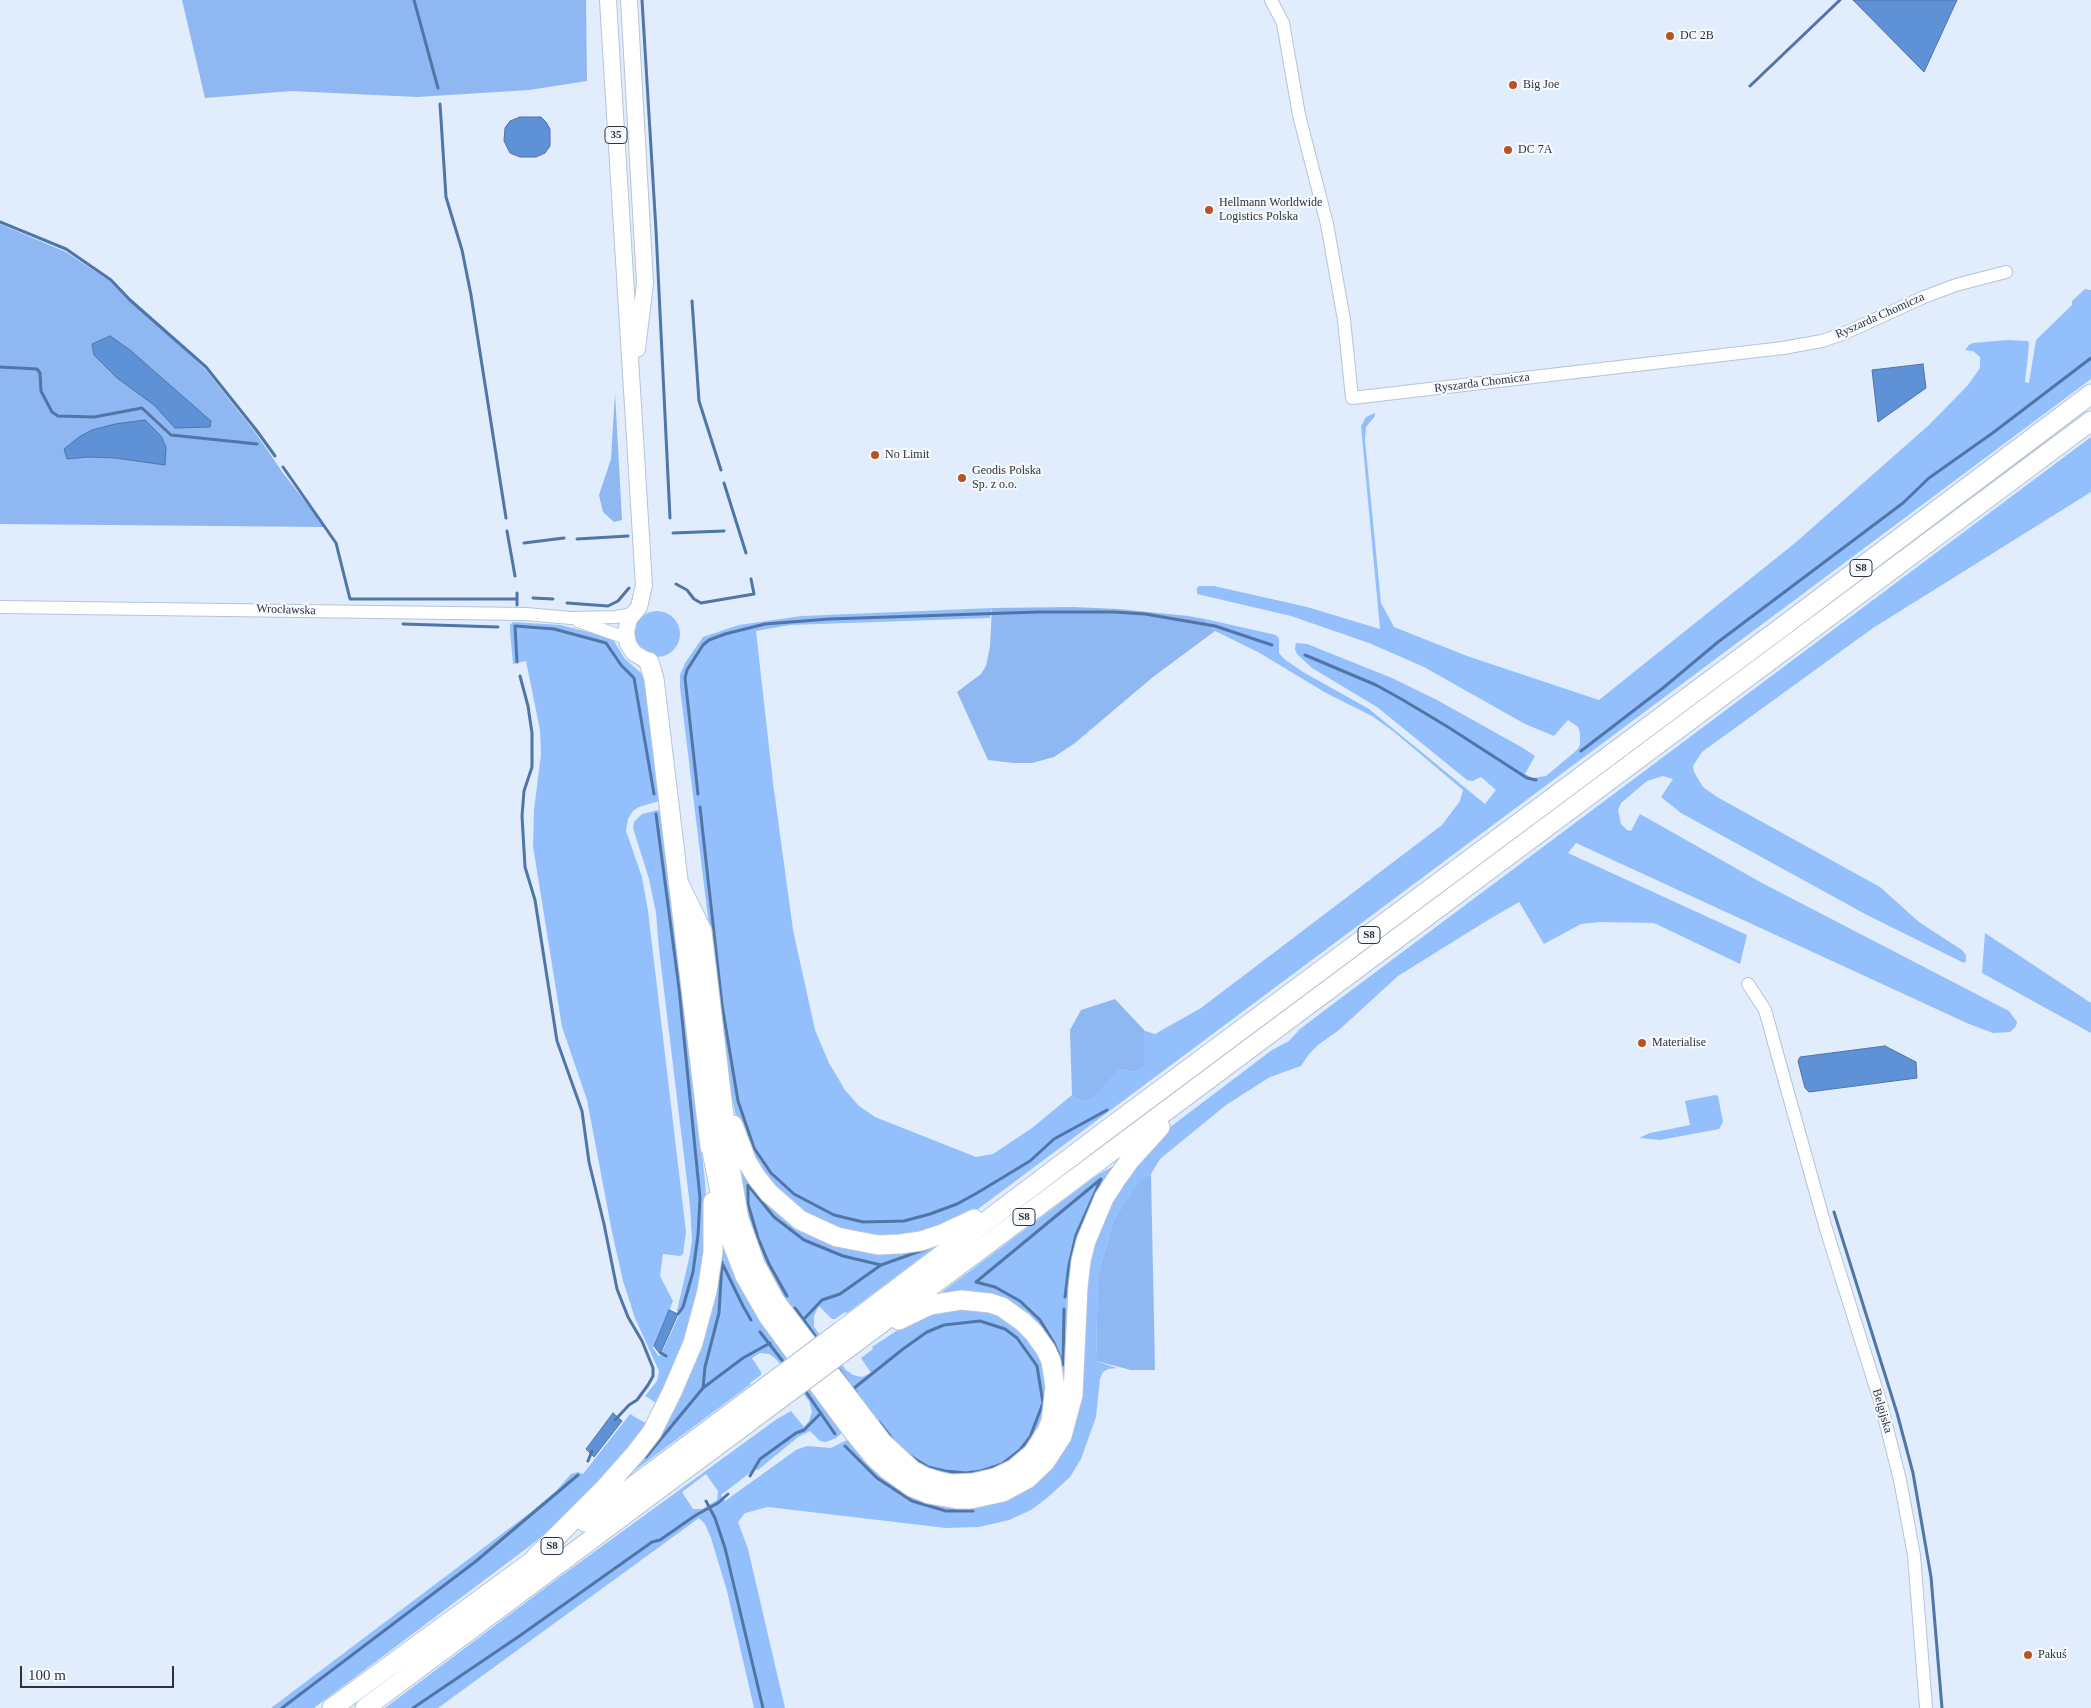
<!DOCTYPE html>
<html>
<head>
<meta charset="utf-8">
<style>
  body { margin:0 }
  #map { position:relative; width:2091px; height:1708px; overflow:hidden; background:#e1ecfc; font-family:"Times New Roman",serif }
  canvas { display:block }
  .scale { position:absolute; left:20px; top:1666px; width:154px; height:22px; box-sizing:border-box; border:2px solid #2e333a; border-top:0; padding-left:6px; font-size:15px; line-height:18px; white-space:nowrap; color:#2e333a; -webkit-text-stroke:4px #f6f9fd; paint-order:stroke }
</style>
</head>
<body>
<div id="map">
<canvas width="2091" height="1708"></canvas>
<div class="scale">100 m</div>
</div>
<script>
const g = document.querySelector('canvas').getContext('2d');
g.lineJoin = 'round';
function paint(path, color) { g.fillStyle = color; g.fill(path, 'evenodd'); }
const poly = rows => new Path2D(rows.map(r => 'M' + r).join(''));
function strokePath(path, color, width, dash) { g.strokeStyle = color; g.lineWidth = width; g.lineCap = dash ? 'butt' : 'round'; g.setLineDash(dash || []); g.stroke(path); }
function label(font, color, halo, rows, align = 'center') {
  g.font = font + ' "Times New Roman",serif'; g.lineWidth = 4.5; g.setLineDash([]); g.textBaseline = 'middle'; g.strokeStyle = halo; g.fillStyle = color; for (const [text, x, y, turn = 0] of rows) {
    g.save(); g.translate(x, y); g.rotate((+turn || 0) * Math.PI / 180); g.textAlign = isNaN(turn) ? turn : align; if (halo) g.strokeText(text, 0, 0); g.fillText(text, 0, 0); g.restore();
  }
}
const green = poly([
  [2085,289,2091,290,2091,379,978,1209,917,1234,881,1237,841,1230,805,1213,783,1196,759,1168,737,1121,727,1074,680,688,680,675,685,663,703,637,739,625,802,616,992,608,990,618,790,625,756,631,773,783,793,930,815,1030,829,1063,845,1090,859,1106,875,1117,976,1157,993,1154,1032,1128,1072,1095,1080,1101,1119,1069,1133,1072,1143,1048,1145,1031,1155,1034,1201,1008,1442,825,1460,801,1463,790,1393,731,1372,716,1326,693,1258,652,1215,631,1205,619,1276,635,1279,638,1279,653,1284,659,1303,672,1369,709,1485,804,1496,790,1481,777,1473,781,1467,780,1377,707,1312,668,1297,654,1295,649,1296,643,1307,644,1392,678,1437,700,1523,748,1535,756,1525,774,1533,778,1546,776,1577,750,1580,745,1580,733,1578,727,1568,720,1554,736,1525,724,1424,667,1369,643,1291,616,1197,594,1197,588,1199,586,1214,586,1307,607,1380,629,1361,426,1366,417,1375,413,1375,416,1366,427,1365,440,1381,603,1394,627,1467,656,1599,700,1795,543,1929,425,1968,385,1980,368,1980,357,1973,351,1965,350,1969,345,1973,343,2008,340,2028,341,2029,345,2025,382,2029,383,2036,340,2072,305,2072,301],
  [2091,437,2091,492,1873,628,1702,752,1693,766,1694,772,1703,787,1717,797,1880,887,1919,922,1962,950,1966,955,1966,961,1964,963,1867,915,1681,813,1661,797,1673,779,1663,776,1647,781,1621,803,1618,810,1621,824,1627,830,1631,831,1640,814,1762,883,2009,1011,2017,1022,2016,1026,2010,1032,1993,1033,1969,1024,1576,843,1568,853,1747,935,1740,964,1654,923,1600,922,1581,924,1544,944,1519,902,1488,920,1398,976,1339,1030,1318,1045,1309,1054,1301,1066,1270,1077,1226,1105,1160,1159,1151,1174,1141,1181,1114,1219,1098,1275,1096,1361,1117,1368,1108,1369,1103,1372,1100,1379,1096,1417,1081,1459,1070,1477,1047,1498,1031,1510,1009,1520,979,1527,946,1528,768,1507,745,1513,738,1522,748,1549,785,1708,754,1708,727,1591,711,1538,705,1524,699,1518,438,1708,385,1708,561,1576,777,1419,791,1411,804,1427,809,1421,812,1412,809,1401,776,1359,769,1354,760,1353,752,1358,761,1372,761,1375,750,1383,751,1384,622,1480,655,1439,720,1234,731,1267,750,1304,843,1432,836,1438,826,1442,820,1441,810,1431,798,1437,758,1470,755,1469,721,1495,725,1501,796,1450,807,1446,831,1448,847,1440,884,1478,897,1488,917,1500,944,1507,975,1508,1002,1501,1053,1464,1090,1254,1120,1183,1161,1134,1272,1050,1289,1041,1300,1029,1329,1007],
  [706,1474,718,1491,717,1500,702,1509,693,1509,682,1492],
  '634 634a23 23 0 1 1 46 0a23 23 0 1 1-46 0Z',
  [513,622,560,625,609,637,614,641,625,659,641,673,644,678,659,801,639,807,633,811,628,819,626,831,642,877,648,911,686,1232,683,1254,680,1256,663,1254,660,1276,673,1301,653,1348,658,1355,660,1356,680,1313,677,1311,690,1254,692,1240,690,1206,659,949,656,913,649,879,633,828,634,822,642,814,658,810,663,816,705,1181,707,1218,705,1253,697,1305,681,1358,662,1400,637,1442,600,1486,571,1513,531,1545,314,1708,271,1708,531,1512,556,1491,571,1474,578,1472,583,1474,630,1414,647,1424,658,1404,645,1396,657,1381,659,1371,635,1318,623,1281,612,1232,587,1100,562,1027,533,846,534,810,541,754,540,730,526,661,513,664,510,631,510,625],
  [662,677,725,1181,736,1228,746,1257,759,1286,781,1321,876,1447,905,1475,938,1489,963,1492,974,1491,996,1486,1008,1481,1025,1470,1040,1455,1052,1435,1057,1422,1062,1400,1060,1371,1057,1359,1046,1338,1022,1312,1002,1301,974,1292,944,1293,942,1292,1096,1176,1115,1165,1092,1204,1075,1252,1069,1303,1066,1388,1060,1418,1052,1439,1040,1457,1023,1474,1003,1485,977,1493,946,1493,923,1486,898,1472,888,1464,859,1430,778,1322,765,1302,746,1266,734,1235,724,1191],
  [1985,933,2091,1003,2091,1033,1982,973],
  [1715,1095,1718,1096,1723,1122,1719,1129,1660,1140,1639,1138,1650,1133,1690,1125,1685,1101],
  [736,1154,810,1232,942,1242,847,1313,845,1312,835,1319,832,1319,819,1306,814,1316,814,1327,846,1370,853,1375,862,1377,871,1373,861,1358,873,1349,872,1347,913,1320,951,1307,995,1313,1024,1333,1042,1360,1048,1386,1043,1421,1022,1454,983,1476,937,1475,903,1455,772,1282,749,1228]
]);
const forest = poly([
  [182,0,586,0,587,81,529,90,417,97,291,91,205,98],
  [0,224,66,252,110,281,205,369,255,432,283,473,325,527,0,524],
  [615,393,622,520,614,522,603,512,599,495,611,459],
  [1073,607,1118,609,1188,616,1205,619,1215,631,1153,677,1075,743,1054,757,1032,763,1014,763,988,760,957,692,981,674,986,666,990,647,992,608],
  [1115,999,1145,1031,1143,1067,1133,1072,1119,1069,1092,1098,1080,1101,1072,1095,1070,1030,1081,1010],
  [1151,1174,1155,1370,1131,1370,1096,1361,1098,1275,1114,1219,1141,1180]
]);
const water = poly([
  [1853,0,1957,0,1924,72,1853,0],
  [520,117,541,117,546,122,550,129,550,146,545,153,536,157,520,157,510,153,504,141,505,128,510,121,520,117],
  [110,336,130,350,211,421,210,427,175,428,154,405,117,378,94,355,92,344,110,336],
  [1923,364,1926,388,1878,422,1872,370,1923,364],
  [145,420,161,436,166,447,165,465,115,458,88,457,67,459,64,449,79,437,92,430,115,424,145,420],
  [1885,1046,1916,1062,1917,1078,1809,1092,1805,1088,1798,1061,1800,1057,1885,1046],
  [669,1310,678,1314,660,1354,654,1346,669,1310],
  [613,1413,622,1421,594,1457,586,1449,613,1413]
]);
const stream = poly([
  [414,0,438,88],
  [642,0,656,230,670,518],
  [1750,86,1840,0],
  [440,104,446,197,462,250,471,295,506,518],
  [0,222,66,249,111,280,130,300,206,367,257,431,275,456],
  [692,301,699,401,721,470],
  [0,367,37,369,40,373,41,391,52,412,58,416,94,417,142,408,171,435,257,444],
  [283,467,336,543,350,599,517,599],
  [724,483,746,553],
  [507,531,515,576],
  [673,533,724,531],
  [577,539,628,536],
  [524,543,564,538],
  [676,584,687,590,694,599,701,603,754,594,751,579],
  [533,598,553,599],
  [567,603,608,606,618,601,629,588],
  [517,605,517,593],
  [403,624,498,627],
  [1305,655,1376,685,1403,700,1448,727,1527,778,1536,780],
  [517,662,515,626,554,629,606,643,621,665,634,678,654,794],
  [520,676,528,706,532,733,532,767,524,791,522,816,525,867,535,900,557,1041,582,1111,589,1162,604,1224,617,1289,628,1317,642,1341,653,1368,653,1376,648,1385,637,1400,629,1405,615,1420],
  [1581,751,1663,688,1718,642,1903,503,1929,478,1994,432,2091,358],
  [698,794,685,678,687,670,703,645,709,640,725,634,765,624,829,619,1038,612,1114,612,1145,614,1215,626,1272,645],
  [700,807,722,1005,738,1101,754,1148,771,1173,794,1194,834,1215,863,1222,904,1221,930,1214,957,1204,977,1193,1030,1161,1054,1139,1107,1110],
  [656,814,679,988,700,1198,698,1235,693,1272,683,1307,678,1314],
  [748,1185,774,1217,804,1240,843,1256,881,1265],
  [748,1185,748,1204,758,1238,769,1264,787,1296],
  [1834,1212,1897,1413,1913,1473,1931,1577,1942,1708],
  [722,1262,719,1313,705,1367,703,1388,743,1358,770,1343],
  [723,1265,743,1306,751,1320],
  [795,1308,818,1340],
  [1064,1309,1063,1365,1054,1343,1040,1320,1020,1301,995,1287,976,1282,1101,1179,1076,1235,1069,1265,1065,1297],
  [803,1320,822,1300,840,1294,881,1265,926,1249],
  [760,1332,785,1364],
  [661,1353,666,1356],
  [836,1365,847,1381],
  [804,1389,835,1434],
  [856,1392,853,1389,903,1349,927,1332,944,1325,980,1321,1005,1329,1017,1338,1037,1366,1043,1403,1030,1437,1020,1450,1002,1464,981,1471,966,1473,945,1471,928,1467,909,1455],
  [879,1422,894,1441],
  [845,1446,877,1478,912,1501,946,1511,973,1511],
  [646,1457,703,1388],
  [588,1461,592,1451],
  [750,1476,760,1459,796,1433,804,1430,821,1413],
  [706,1501,715,1518,725,1548,763,1708],
  [282,1708,475,1562,578,1475],
  [413,1708,518,1637,652,1542,660,1540,696,1515,718,1503,728,1494]
]);
const minor = poly([
  [1271,0,1283,23,1299,115,1327,224,1344,320,1352,398,1783,348,1822,341,1845,333,1924,297,1956,285,2006,272],
  [0,607,526,614,571,618,616,617,632,614],
  [578,621,626,638],
  [1748,984,1765,1010,1826,1229,1881,1404,1900,1480,1914,1555,1926,1708]
]);
const major = poly([
  [608,0,644,585,639,607,629,619,626,632,628,644,634,653,649,662],
  [629,0,645,283,637,349]
]);
const highway = poly([
  [649,662,654,679,710,1147],
  [678,882,702,931,730,1167,739,1219,755,1264,775,1301,882,1442,912,1470,925,1477,938,1481,951,1484,973,1483,995,1478,1014,1469,1033,1453,1047,1431,1051,1421,1055,1387,1051,1361,1046,1350,1034,1333,1023,1322,1002,1307,990,1303,961,1300,930,1305,899,1320],
  [733,1125,747,1162,757,1178,769,1193,800,1220,837,1237,878,1245,900,1244,921,1241,942,1234,974,1219],
  [709,1136,728,1232,745,1276,768,1316,852,1430,874,1457,888,1470,912,1487,929,1494,957,1499,971,1499,1003,1492,1027,1479,1045,1462,1062,1436,1073,1395,1078,1287,1081,1261,1086,1241,1104,1198,1115,1181,1130,1160,1160,1127],
  [841,1331,1108,1129,1782,627,2091,394],
  [852,1345,2091,421],
  [585,1522,770,1384],
  [535,1558,604,1489,635,1454,652,1432,672,1392,693,1343,707,1291,713,1252,713,1202],
  [332,1708,545,1552],
  [365,1708,781,1398]
]);
const highwayBridge = poly([
  [770,1384,841,1331],
  [781,1398,852,1345]
]);
const markers = [
  [1670,36,5,"#b85323"],
  [1513,85,5,"#b85323"],
  [1508,150,5,"#b85323"],
  [1209,210,5,"#b85323"],
  [875,455,5,"#b85323"],
  [962,478,5,"#b85323"],
  [1642,1043,5,"#b85323"],
  [2028,1655,5,"#b85323"]
];
const shields = [
  [616,135,22],
  [1861,568,22],
  [1369,935,22],
  [1024,1217,22],
  [552,1546,22]
];
const shieldNames = [
  ["35",616,135],
  ["S8",1861,568],
  ["S8",1369,935],
  ["S8",1024,1217],
  ["S8",552,1546]
];
const poiNames = [
  ["DC 2B",1680,36],
  ["Big Joe",1523,85],
  ["DC 7A",1518,150],
  ["Hellmann Worldwide",1219,203],
  ["Logistics Polska",1219,217],
  ["No Limit",885,455],
  ["Geodis Polska",972,471],
  ["Sp. z o.o.",972,485],
  ["Materialise",1652,1043],
  ["Pakuś",2038,1655]
];
const streetNames = [
  ["Ryszarda Chomicza",1880,316,-24],
  ["Ryszarda Chomicza",1482,383,-7],
  ["Wrocławska",286,610,2],
  ["Belgijska",1882,1411,74]
];
paint(green, '#94bffd');
paint(forest, '#8fb8f2');
paint(water, '#5f91d6');
strokePath(water, '#5075a7', 1);
strokePath(stream, '#5075a7', 3);
strokePath(minor, '#b6c4d7', 14);
strokePath(major, '#b6c4d7', 18);
strokePath(highway, '#b6c4d7', 21);
strokePath(minor, '#fff', 12);
strokePath(major, '#fff', 16);
strokePath(highway, '#fff', 19);
strokePath(highwayBridge, '#b6c4d7', 21, []);
strokePath(highwayBridge, '#fff', 19);
for (const [x, y, r, color] of markers) { const dot = new Path2D(); dot.arc(x, y, r, 0, 2 * Math.PI); g.fillStyle = color; g.fill(dot); strokePath(dot, '#f6f9fd', 2); }
for (const [x, y, w] of shields) { const box = new Path2D(); box.roundRect(x - w / 2, y - 8.5, w, 17, 4); g.fillStyle = '#f6f9fd'; g.fill(box); strokePath(box, '#2e333a', 1); }
label('bold 11px', '#2e333a', null, shieldNames);
label('12px', '#2e333a', '#f6f9fd', poiNames, 'left');
label('12px', '#2e333a', '#f6f9fd', streetNames);
</script>
</body>
</html>
